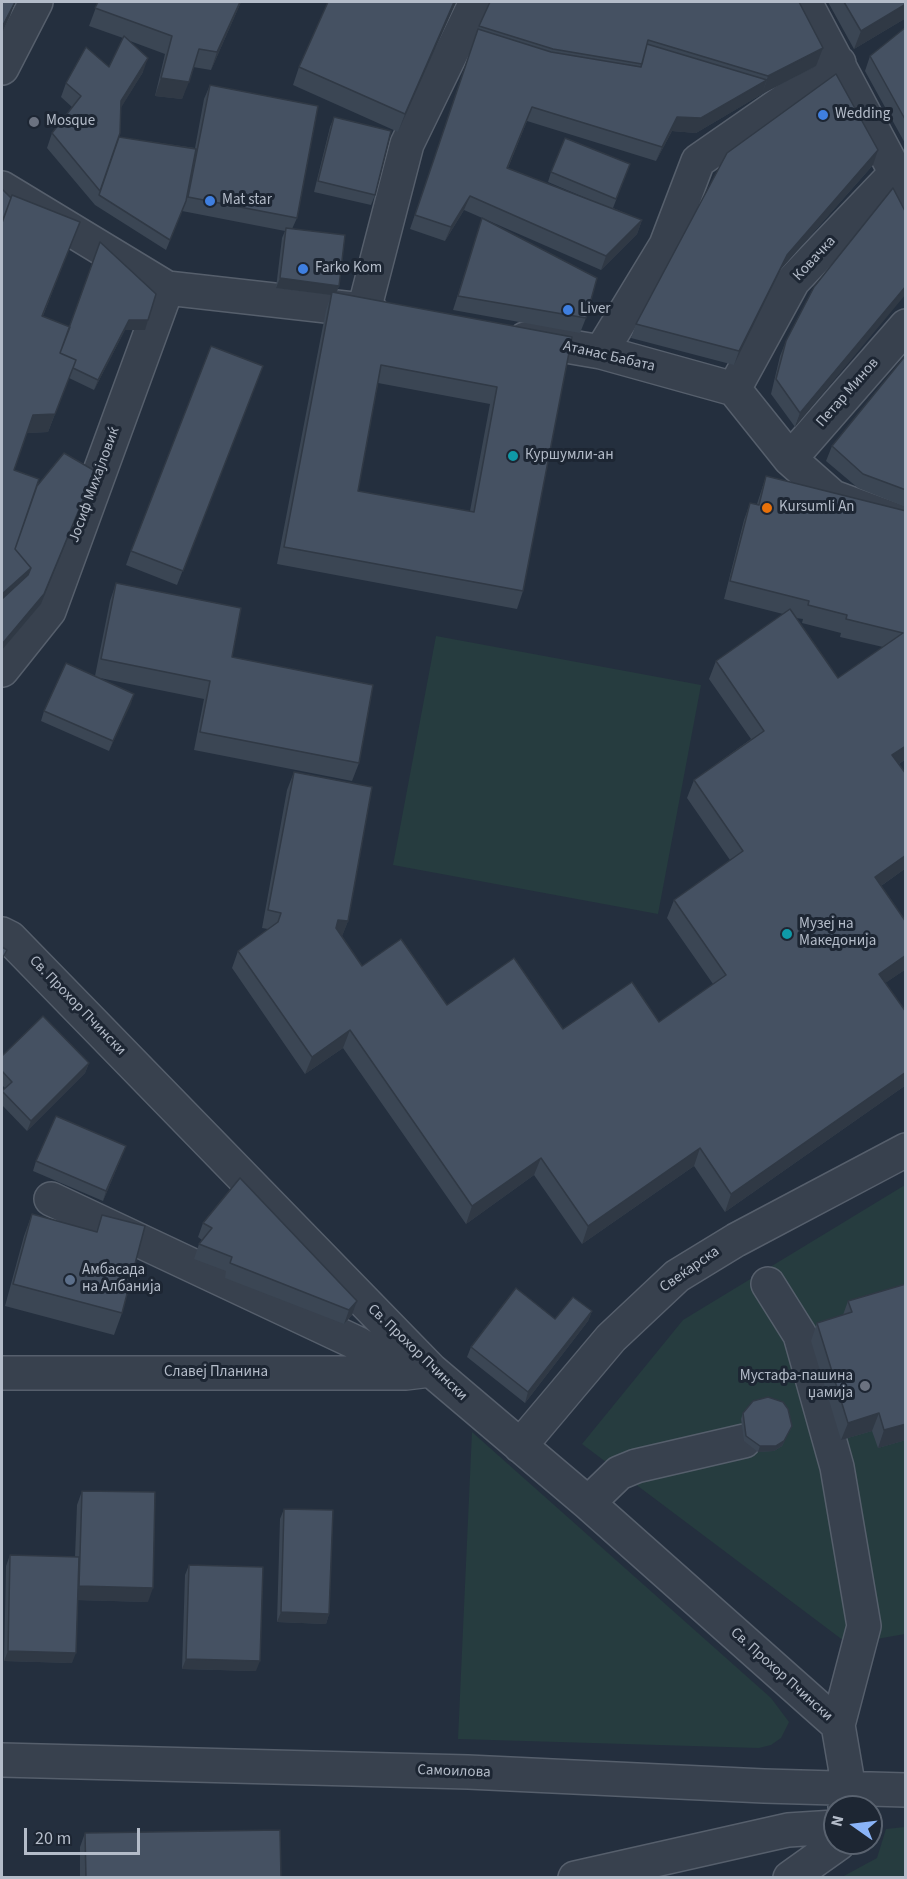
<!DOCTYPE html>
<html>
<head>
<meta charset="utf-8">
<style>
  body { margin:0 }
  #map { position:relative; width:907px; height:1879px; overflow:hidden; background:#242f3e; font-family:"Source Sans 3",sans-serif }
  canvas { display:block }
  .frame { position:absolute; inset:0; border:3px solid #b4bcc9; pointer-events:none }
  .north { position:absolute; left:823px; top:1795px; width:60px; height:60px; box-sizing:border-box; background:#1d2633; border:2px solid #59626f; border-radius:50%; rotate:284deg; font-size:16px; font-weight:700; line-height:24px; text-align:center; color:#b4bcc9 }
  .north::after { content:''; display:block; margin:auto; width:21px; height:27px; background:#8ab4f8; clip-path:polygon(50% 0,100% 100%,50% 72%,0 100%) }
  .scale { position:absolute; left:24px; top:1828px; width:116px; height:27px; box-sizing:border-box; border:3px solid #b4bcc9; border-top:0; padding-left:8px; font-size:18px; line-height:21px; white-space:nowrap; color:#b4bcc9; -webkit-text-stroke:4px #1d2633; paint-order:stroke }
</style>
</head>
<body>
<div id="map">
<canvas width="907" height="1879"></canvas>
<div class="frame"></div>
<div class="north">N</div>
<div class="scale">20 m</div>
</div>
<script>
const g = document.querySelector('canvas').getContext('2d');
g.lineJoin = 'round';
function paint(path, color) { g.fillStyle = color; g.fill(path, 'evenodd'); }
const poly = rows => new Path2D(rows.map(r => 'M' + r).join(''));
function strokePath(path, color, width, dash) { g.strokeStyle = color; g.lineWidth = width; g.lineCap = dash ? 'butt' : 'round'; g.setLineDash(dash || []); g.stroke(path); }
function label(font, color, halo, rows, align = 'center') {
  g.font = font + ' "Source Sans 3",sans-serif'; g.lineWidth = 6; g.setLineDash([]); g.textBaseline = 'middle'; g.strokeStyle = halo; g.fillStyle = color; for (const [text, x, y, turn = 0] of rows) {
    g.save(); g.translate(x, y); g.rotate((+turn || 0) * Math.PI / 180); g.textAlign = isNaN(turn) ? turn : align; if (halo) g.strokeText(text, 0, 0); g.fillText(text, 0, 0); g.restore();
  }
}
const green = poly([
  [436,636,701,685,658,914,393,865],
  [905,1185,905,1634,848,1644,582,1444,683,1320],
  [472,1432,771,1698,789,1722,781,1738,771,1745,759,1748,458,1739],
  [905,1827,905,1877,842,1877,877,1858,886,1829]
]);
const minor = poly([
  [805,2,906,192],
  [2,68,36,2],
  [2,188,167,288,371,311],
  [364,310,407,144,476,2],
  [525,339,601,352,734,389,790,459,833,497,906,524],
  [601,352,666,245,698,161,839,63],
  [734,389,793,281,896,173],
  [790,459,906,326],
  [2,670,49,611,167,288],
  [2,934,10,938,431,1370,588,1503,838,1725,849,1789,845,1807],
  [51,1199,359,1344,406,1373],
  [768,1284,800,1335,837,1467,864,1626,838,1725],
  [2,1373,406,1373,431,1370],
  [520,1446,611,1338,677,1276,736,1240,906,1150],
  [588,1503,619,1473,636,1466,744,1441],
  [2,1760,468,1772,764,1786,906,1790],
  [575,1878,788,1830,835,1827],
  [790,1878,839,1843]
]);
const wall = poly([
  [98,2,241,2,211,70,193,67,182,99,155,96,165,54,130,41,143,72,121,107,119,137,195,148,204,99,210,85,297,218,292,229,339,286,336,293,572,337,523,591,517,609,277,564,326,310,331,295,276,288,282,238,285,231,182,211,166,250,95,205,47,148,52,133,72,107,61,97,66,83,109,67,123,38,89,26],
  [378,383,490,404,470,511,358,491],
  [328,2,456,2,398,132,293,85,299,67],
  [490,2,816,66,762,94,696,133,672,131,656,161,527,121,508,168,602,205,548,182,551,172,630,164,613,208,642,220,637,234,601,270,464,210,445,241,410,229,473,43],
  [828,2,906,2,906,18,854,49],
  [906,27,906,145,865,71,870,56],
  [334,117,375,195,371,205,314,192,330,127],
  [873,165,781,269,734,365,631,338,636,324],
  [893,188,795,427,771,394,780,356,786,341],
  [2,189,11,198,73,239,43,316,70,327,145,330,125,330,94,390,69,378,48,432,27,433,14,470,37,486,91,481,41,604,2,650],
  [482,218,586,318,580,333,453,310],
  [906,355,906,507,858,488,826,461,832,446],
  [263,366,177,585,126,565,131,551],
  [766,476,906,511,906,759,899,764,906,774,906,868,881,886,906,922,906,969,885,983,906,1012,906,1085,725,1212,694,1166,582,1244,534,1175,466,1224,343,1048,305,1074,232,968,238,951,268,929,262,928,287,790,294,772,348,921,342,936,362,966,447,1005,563,1029,659,1022,713,984,667,918,674,900,730,860,687,798,694,780,751,739,709,679,716,661,783,614,724,599,744,520,750,503,757,504],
  [796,618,803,619,802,623,841,633,840,637,883,647,838,678],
  [116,583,232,657,359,763,352,781,194,750,204,699,100,678,134,694,109,751,41,721,44,711,95,676,110,601],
  [2,1056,89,1063,85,1073,27,1131,2,1105,2,1092,5,1088,2,1085],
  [122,1156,103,1201,33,1171,36,1161],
  [32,1214,96,1231,102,1215,122,1313,114,1335,5,1306,24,1236],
  [203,1223,357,1301,352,1315,344,1324,225,1278,226,1271,194,1259,199,1244,202,1240,198,1237],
  [848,1301,906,1440,878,1448,872,1431,841,1440,811,1341,817,1323,843,1315],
  [592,1311,588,1321,525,1403,467,1357,471,1347],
  [743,1413,792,1426,782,1446,774,1451,758,1452,744,1441,741,1419],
  [82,1491,148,1602,78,1600,72,1663,4,1661,6,1566,10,1555,75,1557,77,1505],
  [284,1509,329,1614,326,1624,277,1622,280,1519],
  [189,1565,256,1671,182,1669,185,1575],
  [85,1833,281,1878,80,1878,80,1847]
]);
const shadedWall = poly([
  [15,2,10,16,2,33,2,27],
  [240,2,241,2,211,70,217,52],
  [454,2,456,2,398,132,405,114],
  [906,4,906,18,854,49,861,31],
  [823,48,816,66,762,94,768,76],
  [148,58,143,72,116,116,121,101],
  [161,78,189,82,182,99,155,96],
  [767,80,762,94,696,133,672,131,656,161,662,147,677,117],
  [878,150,873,165,781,269,734,365,739,351,787,255],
  [470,196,464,210,445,241,451,227],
  [642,220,637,234,601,270,606,256],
  [280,278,339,286,335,296,332,292,331,295,276,288],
  [906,286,906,294,795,427,800,413],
  [129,320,148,320,145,330,125,330,94,390,98,380],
  [69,377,48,432,27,433,33,415],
  [91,481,41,604,2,650,2,644],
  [31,568,25,585,2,606,2,594],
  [134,694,131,704,109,751,113,741],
  [906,746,906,759,886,772,892,755],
  [906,855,906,868,868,895,875,877],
  [338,920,348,921,341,939,332,937],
  [906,955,906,969,872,992,879,974],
  [350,1030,343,1048,305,1074,312,1057],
  [89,1063,85,1073,27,1131,31,1121],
  [906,1072,906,1085,725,1212,731,1194],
  [126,1146,122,1156,103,1201,106,1191],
  [700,1148,694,1166,582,1244,588,1226],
  [541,1158,534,1175,466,1224,472,1206],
  [357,1301,352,1315,344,1324,349,1310],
  [592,1311,588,1321,525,1403,528,1392],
  [879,1413,872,1431,841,1440,848,1423],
  [906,1424,906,1440,878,1448,884,1430],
  [792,1426,782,1446,774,1451,758,1452,760,1446],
  [79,1586,153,1588,148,1602,74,1600],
  [281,1612,329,1614,326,1624,277,1622],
  [8,1651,76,1653,72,1663,4,1661],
  [186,1659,260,1661,256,1671,182,1669]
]);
const building = poly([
  [2,2,15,2,2,27,2,2],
  [98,2,240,2,217,52,199,49,189,82,161,78,172,36,95,8,98,2],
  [328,2,454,2,405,114,299,67,328,2],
  [490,2,799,2,823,48,768,76,648,40,642,64,553,49,479,26,490,2],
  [844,2,906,2,906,4,861,31,844,2],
  [906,27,906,121,870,56,906,27],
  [478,29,551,52,641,67,647,44,767,80,701,118,677,117,662,147,532,107,507,168,642,220,606,256,470,196,451,227,415,215,478,29],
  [124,36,148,58,121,101,120,133,100,191,52,133,81,96,66,83,86,47,109,67,124,36],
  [836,74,878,150,787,255,739,351,636,324,727,153,836,74],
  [210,85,318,106,297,218,188,197,210,85],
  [334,117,391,131,375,195,318,181,334,117],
  [119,137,196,149,186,201,170,240,99,195,119,137],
  [565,138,630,164,616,199,551,172,565,138],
  [893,188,906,213,906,286,800,413,776,379,786,341,814,287,893,188],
  [2,189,11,198,2,222,2,189],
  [12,195,80,222,42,316,70,327,60,353,76,360,55,414,33,415,14,470,39,479,15,549,31,568,2,594,2,223,12,195],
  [482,218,597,278,586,318,458,296,482,218],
  [286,228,345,235,339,286,280,278,286,228],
  [100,242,156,294,148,320,129,320,98,380,73,368,76,360,60,353,100,242],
  [332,292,572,337,523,591,284,547,332,292],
  [381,365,497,387,474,512,358,491,381,365],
  [211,346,263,366,183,571,131,551,211,346],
  [906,355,906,490,863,474,832,446,906,355],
  [64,453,95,471,44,594,2,644,2,599,28,575,31,568,15,549,37,486,64,453],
  [766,476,906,511,906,746,892,755,906,774,906,855,875,877,906,922,906,955,879,974,906,1012,906,1072,731,1194,700,1148,588,1226,541,1158,472,1206,350,1030,312,1057,238,951,278,922,281,913,268,910,294,772,372,787,348,921,338,920,336,928,362,966,401,939,447,1005,514,958,563,1029,632,982,659,1022,726,975,674,900,743,851,694,780,764,731,716,661,790,609,838,678,903,633,846,619,847,615,808,605,809,601,730,581,750,503,759,505,766,476],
  [116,583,241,608,232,657,373,685,359,763,200,732,210,681,101,659,116,583],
  [66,663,134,694,113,741,44,711,66,663],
  [2,947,7,950,2,959,2,947],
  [43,1016,89,1063,31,1121,2,1091,12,1082,2,1071,2,1056,43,1016],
  [56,1116,126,1146,106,1191,36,1161,56,1116],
  [240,1178,357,1301,349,1310,230,1263,232,1257,199,1244,212,1228,203,1223,240,1178],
  [32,1214,97,1232,102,1215,145,1226,122,1313,13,1284,32,1214],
  [906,1284,906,1424,884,1430,879,1413,848,1423,817,1323,852,1312,848,1301,906,1284],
  [516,1288,555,1319,573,1297,592,1311,528,1392,471,1347,516,1288],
  [768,1397,783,1402,788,1409,792,1426,784,1441,776,1446,760,1446,746,1436,743,1413,753,1401,768,1397],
  [82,1491,155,1492,153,1588,79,1586,82,1491],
  [284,1509,333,1510,329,1614,281,1612,284,1509],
  [10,1555,79,1557,76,1653,8,1651,10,1555],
  [189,1565,263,1567,260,1661,186,1659,189,1565],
  [280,1830,281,1878,86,1878,85,1833,280,1830]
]);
const markers = [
  [823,115,6,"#3f7fe0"],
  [34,122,6,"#6b7280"],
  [210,201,6,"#3f7fe0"],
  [303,269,6,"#3f7fe0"],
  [568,310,6,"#3f7fe0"],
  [513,456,6,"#0f9aa8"],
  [767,508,6,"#e8710a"],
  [787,934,6,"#0f9aa8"],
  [70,1280,6,"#5c6f8a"],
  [865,1386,6,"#6b7280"]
];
const poiNames = [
  ["Wedding",835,115],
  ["Mosque",46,122],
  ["Mat star",222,201],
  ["Farko Kom",315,269],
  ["Liver",580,310],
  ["Куршумли-ан",525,456],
  ["Kursumli An",779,508],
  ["Музеј на",799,925],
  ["Македонија",799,942],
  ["Амбасада",82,1271],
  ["на Албанија",82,1288],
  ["Мустафа-пашина",853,1377,"right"],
  ["џамија",853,1394,"right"]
];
const streetNames = [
  ["Ковачка",815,259,-47],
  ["Атанас Бабата",609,357,13],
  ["Петар Минов",848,393,-49],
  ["Јосиф Михајловиќ",95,485,-70],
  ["Св. Прохор Пчински",77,1006,46],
  ["Свеќарска",690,1270,-35],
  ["Св. Прохор Пчински",417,1353,44],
  ["Славеј Планина",216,1373],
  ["Св. Прохор Пчински",781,1675,42],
  ["Самоилова",454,1772,2]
];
paint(green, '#263c3f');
strokePath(minor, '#565f6c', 36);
strokePath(minor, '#38414e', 33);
paint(wall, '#3b4654');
paint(shadedWall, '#303945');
paint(building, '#455162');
strokePath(building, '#303945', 1.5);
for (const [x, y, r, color] of markers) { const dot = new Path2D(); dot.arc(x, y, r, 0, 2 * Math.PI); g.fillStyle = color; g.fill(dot); strokePath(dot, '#1d2633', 2); }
label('15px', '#b4bcc9', '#1d2633', poiNames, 'left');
label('15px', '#b4bcc9', '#1d2633', streetNames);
</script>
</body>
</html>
